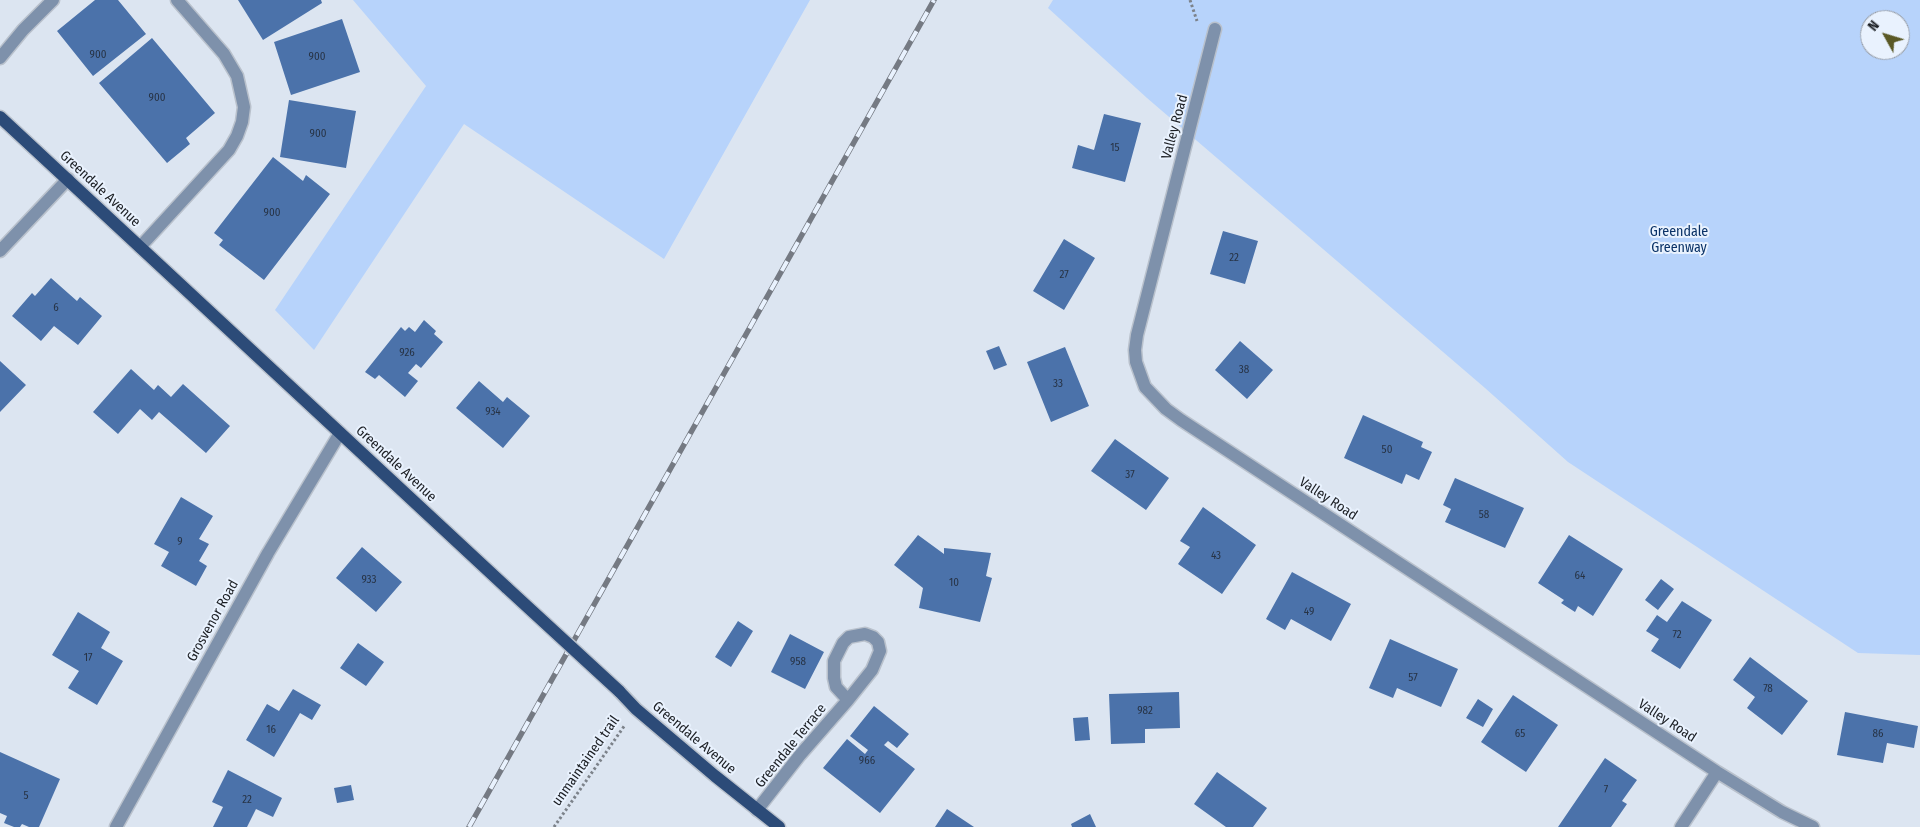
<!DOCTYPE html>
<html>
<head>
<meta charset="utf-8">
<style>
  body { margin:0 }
  #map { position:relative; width:1920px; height:827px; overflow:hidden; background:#dce5f1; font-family:"Fira Sans Condensed",sans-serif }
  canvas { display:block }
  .north { position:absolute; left:1860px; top:10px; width:50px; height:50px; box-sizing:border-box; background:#e9f2fe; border:1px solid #979da6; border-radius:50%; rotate:309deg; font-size:14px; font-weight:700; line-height:20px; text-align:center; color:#1b1e23 }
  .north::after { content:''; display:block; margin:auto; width:18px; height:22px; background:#5a5926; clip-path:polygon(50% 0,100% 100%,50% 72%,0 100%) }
</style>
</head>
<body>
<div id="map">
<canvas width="1920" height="827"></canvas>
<div class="north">N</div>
</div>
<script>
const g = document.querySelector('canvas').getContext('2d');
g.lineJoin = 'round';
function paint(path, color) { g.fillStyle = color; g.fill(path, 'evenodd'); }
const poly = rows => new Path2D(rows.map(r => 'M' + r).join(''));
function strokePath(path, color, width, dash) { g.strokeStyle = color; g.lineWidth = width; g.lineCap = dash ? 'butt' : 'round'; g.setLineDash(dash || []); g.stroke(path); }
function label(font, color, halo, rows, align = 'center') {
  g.font = font + ' "Fira Sans Condensed",sans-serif'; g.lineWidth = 4; g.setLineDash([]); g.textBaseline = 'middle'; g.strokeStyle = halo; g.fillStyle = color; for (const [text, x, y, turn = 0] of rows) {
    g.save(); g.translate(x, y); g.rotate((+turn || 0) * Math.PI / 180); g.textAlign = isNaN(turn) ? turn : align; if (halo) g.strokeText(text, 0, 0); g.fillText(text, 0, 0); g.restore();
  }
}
const green = poly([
  [353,0,810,0,664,259,464,124,314,350,275,310,426,86],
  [1053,0,1920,0,1920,655,1858,653,1568,462,1485,388,1147,98,1048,8],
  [1870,20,1900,20,1900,50,1870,50]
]);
const building = poly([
  [95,0,118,0,146,34,93,76,57,31],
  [238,0,321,0,322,3,263,40],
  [342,19,360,72,291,95,274,42],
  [152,38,215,113,186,138,190,144,167,163,99,83],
  [289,100,356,111,346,168,280,157],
  [1104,114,1141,123,1125,182,1072,168,1078,145,1094,150],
  [273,157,303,181,306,175,330,194,264,280,219,245,223,240,214,233],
  [1223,231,1258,241,1245,284,1210,274],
  [1064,239,1095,258,1064,310,1033,291],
  [51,278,77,301,80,297,102,316,78,345,54,326,41,341,12,316,32,293,35,296],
  [424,320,436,331,434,334,443,342,421,368,416,364,408,373,418,381,405,397,379,375,375,379,365,372,401,327,405,331,409,327,415,332],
  [1240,341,1273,370,1247,399,1215,370],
  [999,346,1007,365,994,370,986,351],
  [1065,347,1089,406,1051,422,1027,362],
  [0,361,26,385,0,412],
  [131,369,154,390,158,385,171,397,183,384,230,426,206,453,159,412,152,420,140,409,118,434,93,412],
  [479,381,503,402,507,397,530,416,503,448,456,408],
  [1363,415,1423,442,1421,447,1432,452,1419,480,1406,474,1402,484,1344,458],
  [1115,439,1169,478,1146,510,1091,471],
  [1455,478,1524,508,1505,548,1445,522,1451,509,1443,505],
  [181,497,213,516,199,539,209,544,199,561,207,566,196,586,161,566,169,552,154,544],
  [1203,507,1256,545,1222,594,1178,564,1190,547,1180,541],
  [918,535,944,554,944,548,991,553,986,576,992,578,980,622,919,608,923,588,894,565],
  [1569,535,1623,569,1593,616,1578,606,1575,612,1561,603,1564,600,1538,583],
  [362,547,402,582,376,612,336,578],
  [1292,572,1351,604,1331,641,1291,619,1285,630,1266,619],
  [1661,579,1674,589,1658,610,1645,600],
  [1682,601,1712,620,1680,669,1651,651,1659,639,1646,631,1657,615,1667,622],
  [78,612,110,632,101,648,123,661,97,705,68,688,79,671,52,655],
  [738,621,753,631,731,667,715,657],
  [790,634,824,652,805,689,771,672],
  [1390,639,1458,669,1441,707,1397,688,1393,698,1369,688],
  [358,643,384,662,366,686,340,668],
  [1750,657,1808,701,1782,735,1747,708,1755,697,1733,680],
  [293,689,321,705,312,720,300,713,274,757,246,740,267,704,279,711],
  [1179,692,1180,728,1145,729,1145,743,1111,744,1109,694],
  [1513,695,1558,725,1526,772,1481,742],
  [1478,699,1493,709,1483,727,1466,718],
  [874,706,909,734,897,748,888,741,884,745,915,769,880,813,823,768,847,739,865,754,868,750,850,736],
  [1845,712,1918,726,1914,748,1887,743,1883,763,1837,755],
  [1088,717,1090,740,1075,741,1073,718],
  [0,752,60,779,39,827,29,827,22,824,20,827,14,827,4,823,7,816,0,813],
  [1605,758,1637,780,1622,801,1627,804,1611,827,1558,827],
  [228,770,282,798,273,817,256,809,247,827,213,827,223,807,212,802],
  [1217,772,1267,808,1253,827,1226,827,1194,804],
  [351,785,354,800,337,803,334,788],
  [947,809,974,827,935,827],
  [1090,814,1096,827,1072,827,1071,824]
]);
const path = poly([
  [1190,0,1197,21],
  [554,827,625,725]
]);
const minor = poly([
  [1215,29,1137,335,1135,350,1136,362,1145,387,1166,409,1181,420,1717,772,1782,812,1813,827],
  [0,58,23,30,53,0],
  [140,247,229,150,237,136,242,122,244,107,237,76,224,54,177,0],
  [0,251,68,179],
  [757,810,800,755,848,700,872,670,880,651,878,642,873,637,865,634,849,637,843,643,834,661,834,678,836,687,848,700],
  [116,827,268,553,340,433],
  [1681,827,1717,772]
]);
const major = poly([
  [0,117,507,588],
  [619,691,636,709,715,776,779,827]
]);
const rail = poly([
  [469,827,934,0]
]);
const majorBridge = poly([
  [507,588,619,691]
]);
const numberNames = [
  ["900",98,55],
  ["900",317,57],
  ["900",157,98],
  ["900",318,134],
  ["15",1115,148],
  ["900",272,213],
  ["22",1234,258],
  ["27",1064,275],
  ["6",56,308],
  ["926",407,353],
  ["38",1244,370],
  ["33",1058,384],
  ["934",493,412],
  ["50",1387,450],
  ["37",1130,475],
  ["58",1484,515],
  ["9",180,542],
  ["43",1216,556],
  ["64",1580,576],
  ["933",369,580],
  ["10",954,583],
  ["49",1309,612],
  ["72",1677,635],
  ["17",88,658],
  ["958",798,662],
  ["57",1413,678],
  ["78",1768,689],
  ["982",1145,711],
  ["16",271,730],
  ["65",1520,734],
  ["86",1878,734],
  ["966",867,761],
  ["7",1606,790],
  ["5",26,796],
  ["22",247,800]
];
const streetNames = [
  ["Valley Road",1175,127,-75],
  ["Greendale Avenue",100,189,43],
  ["Greendale Avenue",396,464,43],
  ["Valley Road",1328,499,33],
  ["Grosvenor Road",213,621,-61],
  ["Valley Road",1667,721,33],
  ["Greendale Avenue",694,738,40],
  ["Greendale Terrace",791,746,-51],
  ["unmaintained trail",586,761,-55]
];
const parkNames = [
  ["Greendale",1679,232],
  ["Greenway",1679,248]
];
paint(green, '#b7d3fb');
paint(building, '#4b72aa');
strokePath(minor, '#b9c1cc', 15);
strokePath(major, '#b9c1cc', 15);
strokePath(path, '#7c828a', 3, [2.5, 2.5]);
strokePath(minor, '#7e91ab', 12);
strokePath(major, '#2c4b78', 12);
strokePath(rail, '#757a83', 5.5);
strokePath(rail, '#e9f2fe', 4, [11]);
strokePath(majorBridge, '#b9c1cc', 15, []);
strokePath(majorBridge, '#2c4b78', 12);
label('11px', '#273345', null, numberNames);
label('14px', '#1b1e23', '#e9f2fe', streetNames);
label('14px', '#0a3267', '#e9f2fe', parkNames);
</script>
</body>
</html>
